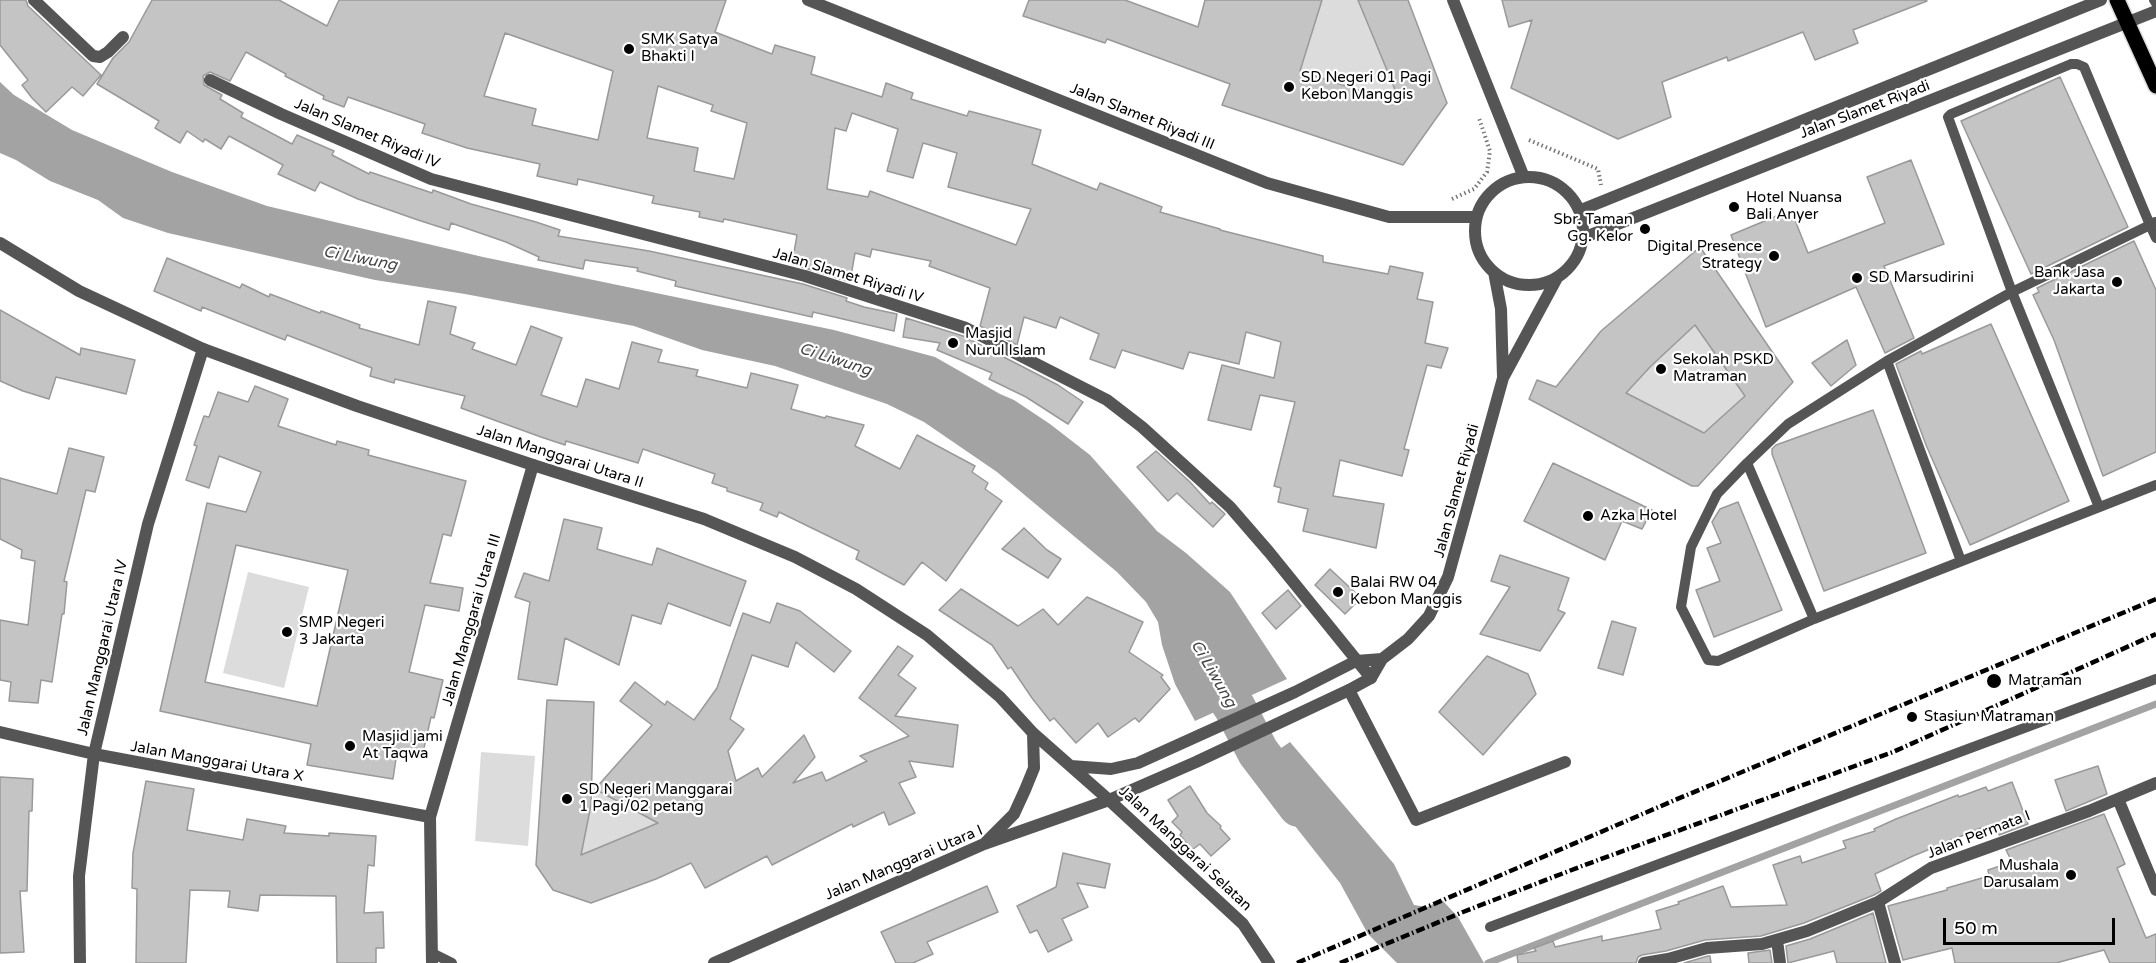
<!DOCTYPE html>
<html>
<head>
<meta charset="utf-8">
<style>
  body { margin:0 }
  #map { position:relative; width:2156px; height:963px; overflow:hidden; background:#fff; font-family:"Varela Round",sans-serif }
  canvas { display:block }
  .scale { position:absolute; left:1943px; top:918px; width:172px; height:27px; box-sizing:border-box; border:3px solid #000; border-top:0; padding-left:8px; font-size:18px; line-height:21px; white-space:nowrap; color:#000; -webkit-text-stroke:4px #fff; paint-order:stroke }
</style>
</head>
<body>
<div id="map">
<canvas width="2156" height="963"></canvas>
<div class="scale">50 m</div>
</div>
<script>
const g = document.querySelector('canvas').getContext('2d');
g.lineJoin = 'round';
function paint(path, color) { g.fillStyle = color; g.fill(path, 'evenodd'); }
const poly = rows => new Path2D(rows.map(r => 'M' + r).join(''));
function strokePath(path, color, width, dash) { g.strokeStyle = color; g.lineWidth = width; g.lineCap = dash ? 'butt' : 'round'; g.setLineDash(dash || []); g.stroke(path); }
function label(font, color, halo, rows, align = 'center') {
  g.font = font + ' "Varela Round",sans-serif'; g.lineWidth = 4.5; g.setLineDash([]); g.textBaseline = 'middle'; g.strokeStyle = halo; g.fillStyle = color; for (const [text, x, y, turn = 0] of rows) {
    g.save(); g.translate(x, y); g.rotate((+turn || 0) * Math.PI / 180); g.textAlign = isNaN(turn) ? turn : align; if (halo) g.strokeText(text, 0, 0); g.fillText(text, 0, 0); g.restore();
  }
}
const green = poly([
  [1322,0,1358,0,1401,104,1300,71],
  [1695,325,1745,396,1704,433,1626,393,1651,366],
  [248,572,309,587,284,688,223,673],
  [481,752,535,756,528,846,475,841],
  [595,789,636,811,693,808,581,855]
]);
const water = poly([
  [0,82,14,95,72,130,172,172,267,206,483,257,834,330,935,357,1000,394,1014,400,1050,424,1090,455,1157,531,1186,553,1230,592,1287,679,1195,721,1175,684,1162,645,1158,622,1146,602,1117,572,997,472,924,422,887,404,775,366,702,350,634,326,465,294,375,280,168,233,123,218,98,200,50,181,16,160,0,153],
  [1290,742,1394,864,1414,905,1427,907,1442,900,1458,917,1484,963,1397,963,1368,934,1340,883,1250,769]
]);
const stream = poly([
  [1488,963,2156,704]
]);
const river = poly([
  [1201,656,1235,708,1258,752,1299,806]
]);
const building = poly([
  [0,0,26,0,28,6,101,75,83,96,72,87,46,112,32,98,22,85,28,80,0,45,0,0],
  [152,0,279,0,327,26,339,0,726,0,715,32,772,54,775,45,815,57,811,74,882,97,886,83,913,93,911,99,967,116,969,111,1041,130,1032,164,1097,190,1100,183,1162,207,1160,212,1220,229,1220,230,1323,256,1323,262,1388,274,1390,266,1423,273,1417,299,1433,302,1425,343,1448,348,1441,368,1427,365,1404,449,1409,450,1402,476,1340,460,1333,496,1384,504,1376,548,1303,531,1308,509,1278,502,1281,488,1274,486,1295,402,1260,395,1251,430,1208,420,1222,365,1274,378,1281,342,1246,332,1239,364,1189,352,1183,369,1122,350,1115,368,1090,359,1099,334,1060,317,1056,328,1024,317,1017,345,980,326,990,288,929,266,931,261,872,249,870,257,855,253,850,282,792,264,797,235,724,219,723,222,699,217,700,212,652,203,654,196,578,179,577,185,537,176,540,164,467,148,422,133,425,124,348,97,344,107,323,99,324,96,285,76,286,74,246,52,230,81,210,72,203,76,204,85,222,95,220,99,243,113,241,117,292,144,297,135,334,151,332,155,369,174,370,172,432,193,433,190,471,204,536,222,560,230,558,236,649,251,803,284,847,298,846,301,864,307,897,314,894,331,813,312,812,317,675,286,676,281,637,271,638,268,585,260,583,269,538,260,539,257,506,242,451,223,449,230,418,220,358,199,320,182,315,191,278,174,283,165,229,136,221,149,205,139,203,142,187,131,180,143,155,128,159,121,97,84,113,58,129,42,152,0],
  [505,33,613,71,598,140,532,125,536,109,484,96,505,33],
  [658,86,713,105,711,111,747,123,734,179,694,171,698,148,647,138,658,86],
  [852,113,898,129,887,171,913,178,923,143,957,153,948,187,1031,209,1016,245,870,191,868,197,827,189,835,128,846,131,852,113],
  [1029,0,1125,0,1198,27,1205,0,1322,0,1300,71,1401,104,1358,0,1408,0,1447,103,1403,165,1222,105,1230,84,1107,39,1105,43,1023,16,1029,0],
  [1502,0,1926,0,1927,1,1853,30,1858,43,1815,60,1803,32,1728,61,1727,57,1662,82,1671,117,1618,139,1511,88,1532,20,1509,27,1502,0],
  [2060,77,2128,227,2031,274,1961,121,2060,77],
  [1911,160,1944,244,1884,266,1914,338,1885,353,1856,287,1766,327,1731,235,1791,210,1808,253,1885,223,1867,177,1911,160],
  [2134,241,2156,290,2156,452,2103,476,2054,340,2033,295,2039,292,2037,288,2134,241],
  [1700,247,1793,382,1698,486,1692,486,1529,399,1537,380,1556,387,1601,331,1700,247],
  [1695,325,1745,396,1704,433,1626,393,1651,366,1695,325],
  [167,258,240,288,242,284,269,297,270,294,320,313,321,311,360,325,359,328,419,345,428,301,456,307,450,334,475,343,472,349,516,365,531,326,562,338,541,395,577,407,586,379,619,389,632,342,662,350,658,362,698,370,696,376,747,388,751,373,798,385,791,409,825,418,826,416,864,425,855,446,900,469,917,435,975,466,972,472,988,483,985,489,1002,501,946,581,922,562,904,585,856,559,859,551,779,512,777,517,760,510,763,503,727,491,727,488,712,483,715,474,643,449,638,463,566,441,565,445,541,437,461,408,465,396,395,379,394,383,370,376,372,368,287,335,285,340,202,307,201,311,154,291,167,258],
  [0,310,80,355,81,348,135,360,126,394,56,377,49,399,23,391,0,381,0,310],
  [906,318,963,336,1058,385,1083,402,1068,424,1026,397,989,379,992,373,937,350,940,343,903,337,906,318],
  [1991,324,2069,501,1970,545,1926,445,1896,364,1921,351,1922,354,1991,324],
  [1847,340,1856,365,1831,386,1812,363,1847,340],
  [255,386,288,399,278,426,336,445,337,441,369,450,368,455,466,481,451,536,443,534,430,583,463,588,459,611,425,605,409,672,443,680,434,718,431,717,422,757,397,752,393,779,307,765,311,744,160,711,207,503,246,512,261,472,219,456,209,488,186,480,197,446,194,445,204,416,209,417,218,392,248,402,255,386],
  [236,545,348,570,317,706,205,682,236,545],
  [1873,410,1926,553,1824,591,1772,454,1772,449,1776,445,1873,410],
  [69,448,104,457,95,492,86,490,64,581,67,582,64,614,62,614,52,682,41,680,38,703,9,701,11,682,0,680,0,620,28,625,35,561,21,558,22,550,0,539,0,478,57,494,69,448],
  [1156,451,1190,482,1210,504,1212,502,1225,514,1213,527,1177,493,1168,501,1137,467,1156,451],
  [1553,463,1652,510,1642,529,1622,521,1605,560,1524,521,1553,463],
  [1738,502,1782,610,1714,637,1696,590,1720,581,1707,548,1721,543,1712,522,1720,509,1738,502],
  [564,519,602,528,597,549,652,565,657,548,746,581,730,626,668,603,661,624,632,615,619,665,565,638,557,685,518,679,530,602,515,597,524,573,549,581,564,519],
  [1024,528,1047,550,1061,559,1048,578,1002,549,1024,528],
  [1500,555,1569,578,1558,610,1565,613,1540,651,1480,634,1510,587,1491,581,1500,555],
  [1330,569,1361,598,1345,614,1315,585,1330,569],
  [961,589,1018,626,1043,609,1058,625,1087,597,1143,622,1129,652,1163,675,1161,677,1170,689,1139,722,1135,718,1108,737,1098,723,1076,743,1054,718,1050,721,1032,698,1011,667,1008,669,992,645,939,610,961,589],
  [1288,590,1301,606,1276,629,1262,613,1288,590],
  [777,603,800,611,851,651,834,672,796,642,788,667,752,655,730,719,744,729,728,751,736,781,758,768,762,777,804,735,815,757,793,783,822,772,826,781,867,761,860,756,909,736,859,698,898,646,913,656,898,675,916,688,895,716,958,725,953,767,909,761,916,777,899,783,915,813,889,825,884,812,853,827,852,824,772,865,767,856,705,888,691,863,656,879,591,903,553,890,536,865,547,700,594,702,591,805,581,855,658,823,595,789,652,725,620,701,635,682,665,705,667,701,694,720,717,688,743,613,770,623,777,603],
  [1612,621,1636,628,1623,675,1598,668,1612,621],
  [1487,656,1528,674,1536,694,1483,755,1439,712,1487,656],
  [2098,766,2107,794,2066,811,2055,780,2098,766],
  [0,777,33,779,32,811,29,811,27,891,20,891,24,952,0,953,0,777],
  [146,781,194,789,187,830,243,840,247,819,286,826,284,833,329,836,329,833,376,836,374,866,368,865,364,913,383,912,384,948,376,948,376,963,337,963,336,896,260,895,258,911,228,907,230,891,190,890,186,963,136,963,137,889,132,888,133,853,146,781],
  [2012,782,2028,824,1999,835,1994,826,1982,830,1981,828,1913,856,1875,874,1881,891,1874,895,1804,923,1761,936,1705,940,1666,951,1642,955,1638,957,1636,963,1518,963,1517,955,1536,951,1534,948,1553,941,1555,947,1602,936,1602,941,1661,929,1656,911,1679,904,1678,902,1723,886,1731,907,1787,905,1773,865,1800,856,1802,863,1846,848,1843,841,1875,831,1874,829,1896,819,1958,795,1959,797,1986,787,1988,791,2012,782],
  [1190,786,1207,813,1221,826,1220,828,1230,839,1211,856,1200,844,1192,850,1180,835,1182,832,1172,822,1178,816,1168,800,1190,786],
  [2104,814,2125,864,2117,868,2146,938,2156,934,2156,963,2110,963,2104,950,2056,963,1955,963,1952,948,1903,960,1888,906,1947,890,1947,888,1989,876,1988,870,2012,862,2006,850,2104,814],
  [1063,853,1110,864,1105,888,1077,883,1088,907,1062,919,1072,940,1048,952,1037,930,1030,933,1017,906,1056,887,1063,853],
  [987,886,998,912,927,942,933,954,913,963,896,963,881,932,987,886],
  [1873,913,1886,963,1837,963,1834,951,1788,963,1786,946,1810,939,1873,913],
  [1770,950,1772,963,1749,963,1748,953,1770,950],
  [1710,956,1711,963,1684,963,1708,956,1710,956]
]);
const path = poly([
  [1529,140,1598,169,1601,185],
  [1452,199,1474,189,1487,172,1490,151,1479,118]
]);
const service = poly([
  [2154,0,2156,3],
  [2071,64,2077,64,2084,67,2150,225,2012,292,1948,117,1951,114,2071,64],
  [2155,222,2150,225,2156,238],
  [1887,361,1961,561],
  [1747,463,1814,619],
  [2099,507,2012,292,1887,361,1788,424,1747,463,1717,494,1691,547,1681,607,1708,660,1718,661,1814,619,2156,485],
  [1490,927,2156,679],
  [432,953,452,963]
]);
const minor = poly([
  [34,0,93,56,100,57,108,52,123,37],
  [808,0,1267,183,1389,217,1476,217],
  [1453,0,1523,175],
  [210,80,281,114,431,179,805,276,966,328,1107,400,1142,427,1230,507,1269,552,1371,678],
  [1349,690,1416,820,1565,762],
  [0,732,94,754,430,817],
  [2118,799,2156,890],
  [1109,800,1243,924,1269,963],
  [1878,902,1895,963],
  [1777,940,1780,963],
  [80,963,79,876,94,754,148,524,203,349],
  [432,963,430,817,533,465],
  [1644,963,1668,959,1707,948,1762,944,1807,931,1878,902,1931,868,2089,811,2156,783]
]);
const tertiary = poly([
  '1475 231a54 54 0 1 1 108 0a54 54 0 1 1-108 0Z',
  [1581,210,2101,0],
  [1585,237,2156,11],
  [0,243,79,291,203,349,357,406,533,465,704,519,795,557,856,589,927,635,1000,697,1033,733,1109,800],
  [1494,272,1501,309,1503,377],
  [1071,766,1111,769,1138,763,1295,692,1356,661,1382,659],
  [986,842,1014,814,1025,790,1034,768,1033,733],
  [714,963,984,844,1109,800,1196,762,1349,690,1371,678,1382,659,1408,639,1429,616,1448,577,1503,378,1557,278]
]);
const primary = poly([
  [2117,0,2156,86]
]);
const rail = poly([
  [1297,963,1675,800,2156,599],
  [1340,963,1463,912,1582,866,1893,752,2156,634]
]);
const markers = [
  [629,49,6,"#000"],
  [1289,87,6,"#000"],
  [1734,207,6,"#000"],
  [1645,229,6,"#000"],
  [1774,256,6,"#000"],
  [1857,278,6,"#000"],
  [2117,282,6,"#000"],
  [953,343,6,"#000"],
  [1661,369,6,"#000"],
  [1588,516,6,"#000"],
  [1338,592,6,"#000"],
  [287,632,6,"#000"],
  [1994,681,8,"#000"],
  [1912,717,6,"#000"],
  [350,746,6,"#000"],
  [567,799,6,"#000"],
  [2071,875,6,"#000"]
];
const poiNames = [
  ["SMK Satya",641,40],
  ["Bhakti I",641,57],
  ["SD Negeri 01 Pagi",1301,78],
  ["Kebon Manggis",1301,95],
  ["Hotel Nuansa",1746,198],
  ["Bali Anyer",1746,215],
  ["Sbr. Taman",1633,220,"right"],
  ["Gg. Kelor",1633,237,"right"],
  ["Digital Presence",1762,247,"right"],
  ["Strategy",1762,264,"right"],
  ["Bank Jasa",2105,273,"right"],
  ["Jakarta",2105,290,"right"],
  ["SD Marsudirini",1869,278],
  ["Masjid",965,334],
  ["Nurul Islam",965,351],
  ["Sekolah PSKD",1673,360],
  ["Matraman",1673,377],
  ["Azka Hotel",1600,516],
  ["Balai RW 04",1350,583],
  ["Kebon Manggis",1350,600],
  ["SMP Negeri",299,623],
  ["3 Jakarta",299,640],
  ["Matraman",2008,681],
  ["Stasiun Matraman",1924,717],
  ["Masjid jami",362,737],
  ["At Taqwa",362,754],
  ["SD Negeri Manggarai",579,790],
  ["1 Pagi/02 petang",579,807],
  ["Mushala",2059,866,"right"],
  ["Darusalam",2059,883,"right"]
];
const streetNames = [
  ["Jalan Slamet Riyadi",1865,110,-21],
  ["Jalan Slamet Riyadi III",1142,117,22],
  ["Jalan Slamet Riyadi IV",367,134,23],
  ["Jalan Slamet Riyadi IV",848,276,17],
  ["Jalan Manggarai Utara II",560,457,18],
  ["Jalan Slamet Riyadi",1457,491,-75],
  ["Jalan Manggarai Utara III",472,620,-74],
  ["Jalan Manggarai Utara IV",103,648,-77],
  ["Jalan Manggarai Utara X",217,762,10],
  ["Jalan Permata I",1979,835,-21],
  ["Jalan Manggarai Selatan",1185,849,43],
  ["Jalan Manggarai Utara I",904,863,-23]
];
const waterNames = [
  ["Ci Liwung",360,259,11],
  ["Ci Liwung",835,360,18],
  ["Ci Liwung",1213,674,60]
];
paint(green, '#dcdcdc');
paint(water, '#a3a3a3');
strokePath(stream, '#a3a3a3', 7);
strokePath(river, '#a3a3a3', 42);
paint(building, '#c4c4c4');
strokePath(building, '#999', 1.5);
strokePath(primary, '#dbdbdb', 18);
strokePath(path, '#777', 4, [1.5, 3]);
strokePath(service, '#555', 10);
strokePath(minor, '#555', 12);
strokePath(tertiary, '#555', 12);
strokePath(primary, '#000', 15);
strokePath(rail, '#000', 4.5, [9, 3, 1.5, 3]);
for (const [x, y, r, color] of markers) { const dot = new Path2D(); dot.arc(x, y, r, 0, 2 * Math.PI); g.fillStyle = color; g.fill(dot); strokePath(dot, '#fff', 2); }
label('15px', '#000', '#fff', poiNames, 'left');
label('15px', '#000', '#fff', streetNames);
label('italic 16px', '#444', '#fff', waterNames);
</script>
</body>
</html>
